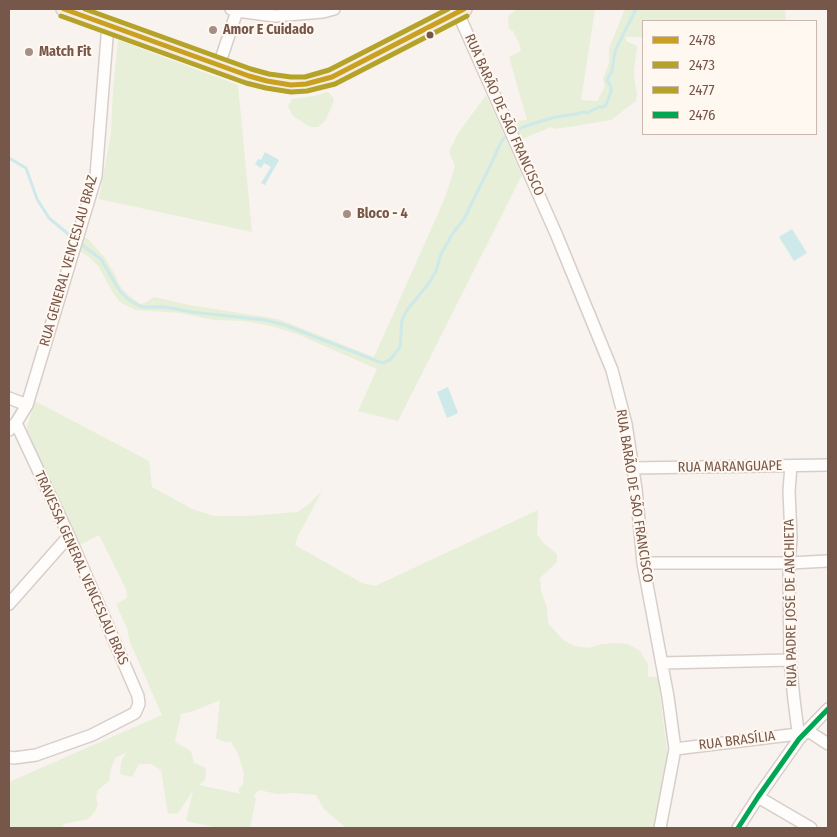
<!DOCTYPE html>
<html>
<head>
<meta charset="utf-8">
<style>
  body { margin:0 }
  #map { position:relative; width:837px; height:837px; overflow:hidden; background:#f8f3ee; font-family:"Fira Sans Condensed",sans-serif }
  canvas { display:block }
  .frame { position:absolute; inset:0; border:10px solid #78574b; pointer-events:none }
  .legend { position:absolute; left:642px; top:20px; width:175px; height:115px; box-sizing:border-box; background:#fff8f0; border:1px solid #c9b8ae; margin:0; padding:6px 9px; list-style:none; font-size:15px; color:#78574b }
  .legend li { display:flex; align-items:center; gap:10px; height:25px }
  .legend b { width:25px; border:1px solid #c9b8ae }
</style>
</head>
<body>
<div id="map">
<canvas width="837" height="837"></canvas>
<div class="frame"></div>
<ul class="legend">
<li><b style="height:6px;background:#c9a11e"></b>2478</li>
<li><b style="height:6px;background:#b5a329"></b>2473</li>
<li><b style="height:6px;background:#b5a329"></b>2477</li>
<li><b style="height:6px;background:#00a651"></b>2476</li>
</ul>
</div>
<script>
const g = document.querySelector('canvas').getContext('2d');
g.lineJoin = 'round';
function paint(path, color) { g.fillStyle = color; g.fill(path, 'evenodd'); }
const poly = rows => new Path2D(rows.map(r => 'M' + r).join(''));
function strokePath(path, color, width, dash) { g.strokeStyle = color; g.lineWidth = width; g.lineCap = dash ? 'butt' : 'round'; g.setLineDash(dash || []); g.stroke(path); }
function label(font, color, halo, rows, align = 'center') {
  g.font = font + ' "Fira Sans Condensed",sans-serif'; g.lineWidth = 4; g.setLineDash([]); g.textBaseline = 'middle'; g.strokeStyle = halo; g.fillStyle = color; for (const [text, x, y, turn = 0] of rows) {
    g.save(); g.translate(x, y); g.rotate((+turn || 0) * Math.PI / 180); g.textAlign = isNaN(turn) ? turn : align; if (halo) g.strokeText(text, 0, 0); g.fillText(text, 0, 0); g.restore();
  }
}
const green = poly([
  [517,9,595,9,581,100,597,101,605,86,603,79,609,63,609,48,625,9,785,9,786,21,643,21,643,37,626,37,626,41,637,46,634,71,635,84,637,94,636,101,611,120,556,129,551,127,520,140,513,121,527,120,509,57,521,51,519,43,513,31,509,29,508,16],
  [118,40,238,85,252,232,99,199,111,133,113,90],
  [328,92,332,96,334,101,325,121,318,127,310,127,293,116,288,106,292,99,314,96],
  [486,95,522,175,398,421,358,411,377,369,297,334,271,326,244,321,214,320,180,313,136,310,121,303,113,293,99,267,88,256,78,250,81,237,87,238,105,258,114,273,120,286,127,294,140,304,145,303,154,297,189,305,278,319,374,357,445,198,455,166,449,152,457,135],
  [35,401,149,461,152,487,192,509,214,516,249,516,297,512,309,504,322,491,298,536,295,545,362,583,375,586,538,510,537,534,543,543,557,554,557,562,540,578,541,590,547,608,548,623,563,640,575,646,589,648,602,644,616,643,628,644,640,651,648,664,648,677,658,677,668,760,654,828,346,828,324,809,316,795,294,793,277,794,259,790,253,797,256,798,250,828,218,828,186,821,193,791,178,813,168,814,161,770,151,764,139,764,132,777,120,774,121,762,126,753,116,757,111,768,109,781,98,790,96,797,98,804,95,811,88,819,64,824,62,828,9,828,9,782,162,715,130,642,127,628,116,604,127,598,126,589,99,535,80,545,27,440,27,426],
  [220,700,216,738,225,742,231,742,238,754,244,773,243,785,238,790,241,794,199,785,205,780,206,768,194,763,191,751,175,742,181,714,194,711]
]);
const water = poly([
  [265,152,279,160,265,185,261,183,271,167,264,163,261,168,255,164,258,159,261,160],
  [792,229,807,253,794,261,779,237],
  [448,387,458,413,447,418,437,392]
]);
const stream = poly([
  [515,132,523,127,545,120,556,117,576,114,583,112,587,113,599,107,603,107,606,105,611,92,611,87,607,80,612,71,615,51,636,9],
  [9,158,26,168,37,199,49,218,73,238],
  [78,242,101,259,119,290,129,300,142,307,165,307,192,312,265,320,285,325,382,363,390,360,400,347,402,320,407,310,429,283,436,271,441,254,453,233,464,219,490,166,493,160,500,144,504,138,510,135]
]);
const minor = poly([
  [237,11,275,16,323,12,334,9],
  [458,13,557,236,612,370,626,424,636,489,643,563,668,697,675,749,660,828],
  [219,65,237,11,231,9],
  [9,398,27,405],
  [9,430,16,423,27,405,96,176,108,25],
  [791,466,789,491,791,538,789,563,790,660,794,700,799,739],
  [632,468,828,465],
  [643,563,789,563,828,561],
  [9,604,69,536],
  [662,663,790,660],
  [808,731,828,744],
  [675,749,798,734],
  [9,757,14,758,36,755,92,735,135,713,139,704,138,696,69,536,16,423],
  [758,797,811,828],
  [738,828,758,797,799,739,828,709]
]);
const major = poly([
  [64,9,249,76,267,81,291,85,306,84,332,77,464,9]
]);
const bus1 = poly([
  [64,9,249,76,267,81,291,85,306,84,332,77,464,9]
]);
const bus2 = poly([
  [61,16,246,83,266,88,291,92,307,91,335,84,467,16]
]);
const bus3 = poly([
  [85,9,251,69,269,74,291,77,305,77,329,70,448,9]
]);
const bus4 = poly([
  [738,828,758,797,799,739,828,709]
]);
const markers = [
  [213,30,5,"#a58e84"],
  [430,35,4.5,"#78574b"],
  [29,52,5,"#a58e84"],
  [347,214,5,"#a58e84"]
];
const poiNames = [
  ["Amor E Cuidado",223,30],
  ["Match Fit",39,52],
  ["Bloco - 4",357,214]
];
const streetNames = [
  ["RUA BARÃO DE SÃO FRANCISCO",504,115,66],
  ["RUA GENERAL VENCESLAU BRAZ",69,261,-74],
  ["RUA MARANGUAPE",730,467,-1],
  ["RUA BARÃO DE SÃO FRANCISCO",634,496,81],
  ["TRAVESSA GENERAL VENCESLAU BRAS",81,568,66],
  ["RUA PADRE JOSÉ DE ANCHIETA",791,603,-91],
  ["RUA BRASÍLIA",737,741,-7]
];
paint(green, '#e7efd8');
paint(water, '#cee9e9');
strokePath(stream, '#cee9e9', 3);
strokePath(minor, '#d7ceca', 14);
strokePath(major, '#dad0ca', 18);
strokePath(minor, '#fefdfc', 11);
strokePath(major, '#f3ede6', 15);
strokePath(bus1, '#c9a11e', 5);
strokePath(bus2, '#b5a329', 5);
strokePath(bus3, '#b5a329', 5);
strokePath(bus4, '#00a651', 5);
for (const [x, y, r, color] of markers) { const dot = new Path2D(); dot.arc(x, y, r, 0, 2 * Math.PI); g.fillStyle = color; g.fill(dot); strokePath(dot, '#fff8f0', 2); }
label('bold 14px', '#78574b', '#fff8f0', poiNames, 'left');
label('14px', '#78574b', '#fff8f0', streetNames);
</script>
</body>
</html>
